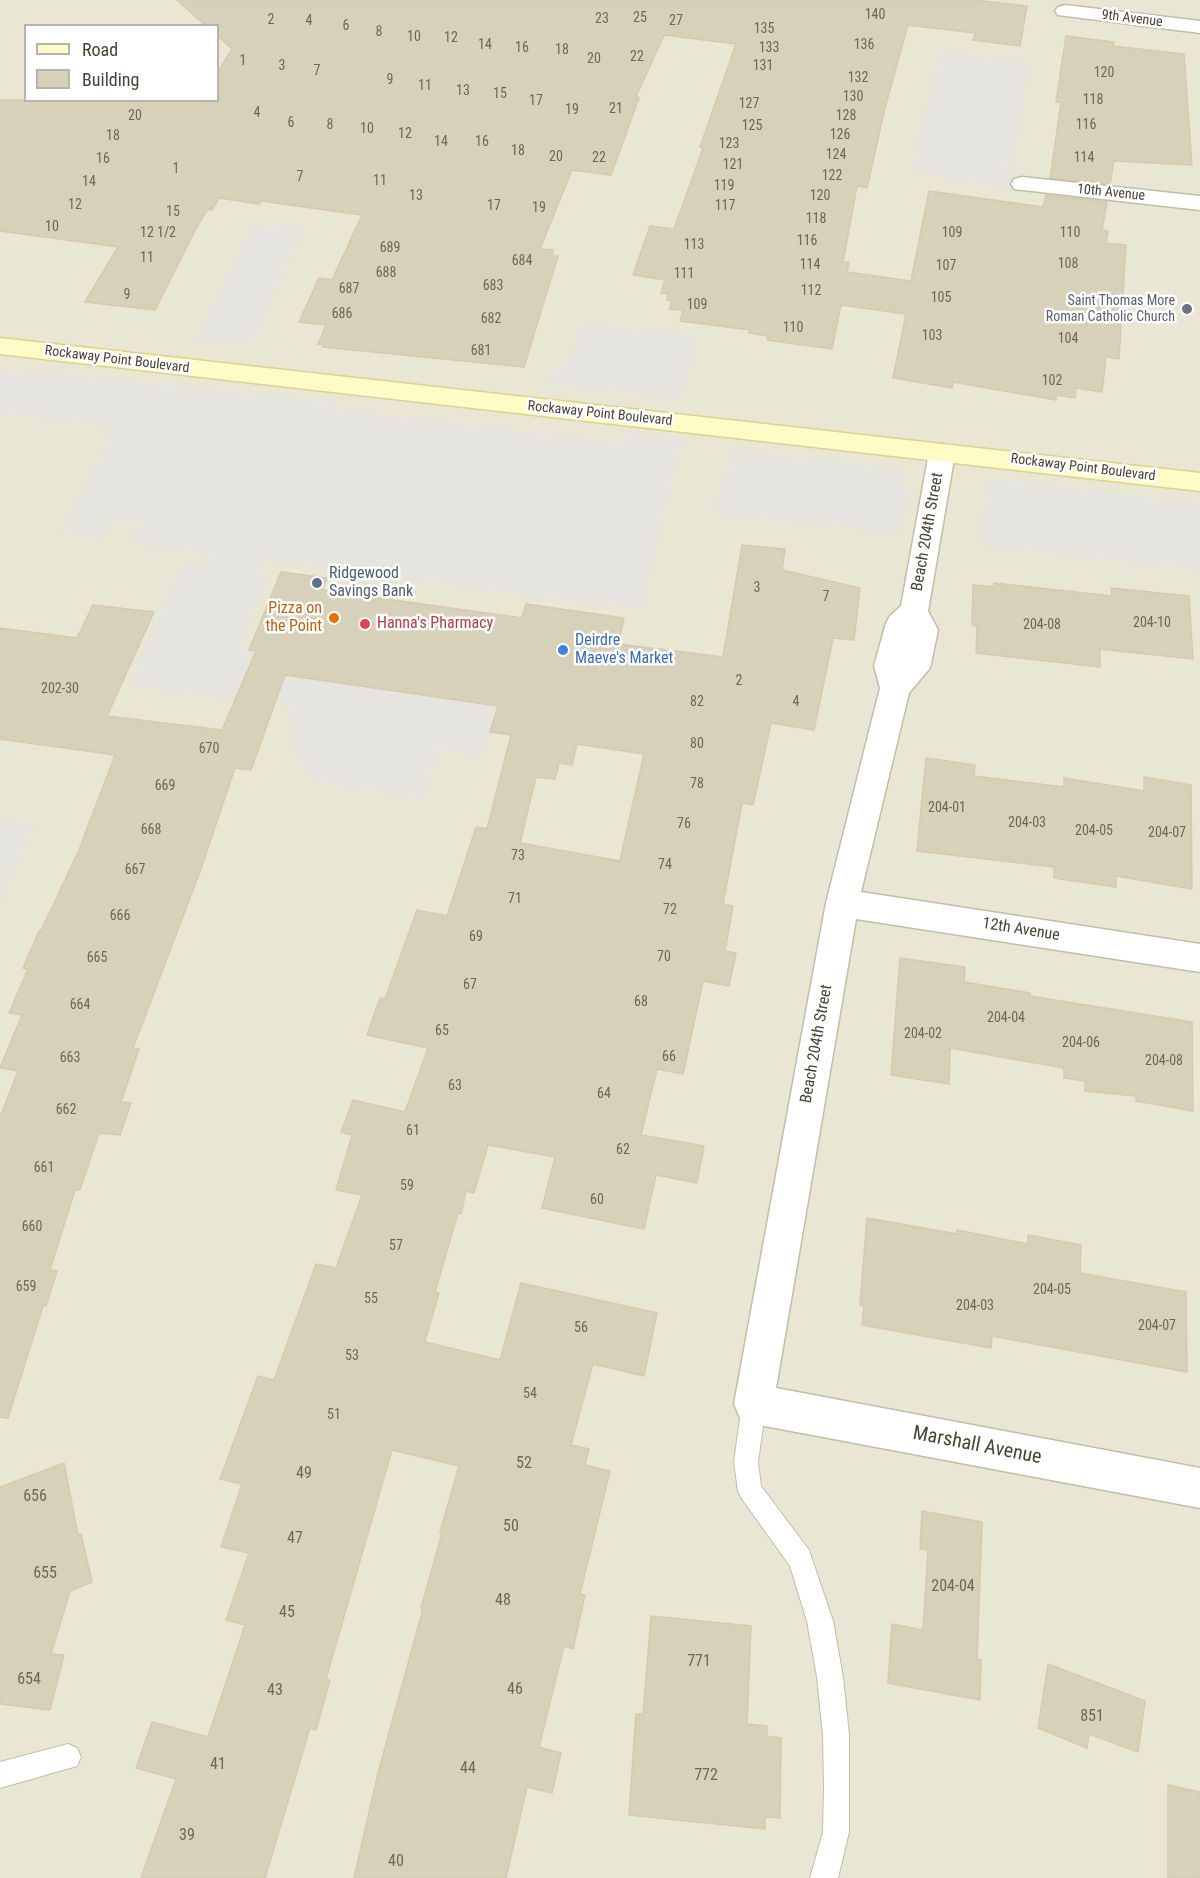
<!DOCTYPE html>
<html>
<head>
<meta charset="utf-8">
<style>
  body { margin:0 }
  #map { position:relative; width:1200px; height:1878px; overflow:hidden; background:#f5f3e6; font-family:"Roboto Condensed",sans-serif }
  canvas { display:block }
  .legend { position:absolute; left:24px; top:24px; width:195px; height:78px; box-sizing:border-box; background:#fff; border:2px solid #b6b4ae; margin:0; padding:8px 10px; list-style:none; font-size:18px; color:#484435 }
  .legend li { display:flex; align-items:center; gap:12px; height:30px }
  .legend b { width:30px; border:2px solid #b6b4ae }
</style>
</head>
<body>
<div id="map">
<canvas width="1200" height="1878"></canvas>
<ul class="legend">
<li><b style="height:8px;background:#fffbc6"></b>Road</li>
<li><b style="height:16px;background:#d7d1ba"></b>Building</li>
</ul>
</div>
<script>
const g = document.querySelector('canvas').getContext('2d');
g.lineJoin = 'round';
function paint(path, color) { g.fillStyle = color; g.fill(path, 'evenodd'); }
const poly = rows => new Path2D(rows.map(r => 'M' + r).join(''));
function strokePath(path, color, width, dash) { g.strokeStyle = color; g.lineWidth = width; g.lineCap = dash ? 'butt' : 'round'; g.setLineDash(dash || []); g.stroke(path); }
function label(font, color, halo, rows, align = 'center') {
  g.font = font + ' "Roboto Condensed",sans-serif'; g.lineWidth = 5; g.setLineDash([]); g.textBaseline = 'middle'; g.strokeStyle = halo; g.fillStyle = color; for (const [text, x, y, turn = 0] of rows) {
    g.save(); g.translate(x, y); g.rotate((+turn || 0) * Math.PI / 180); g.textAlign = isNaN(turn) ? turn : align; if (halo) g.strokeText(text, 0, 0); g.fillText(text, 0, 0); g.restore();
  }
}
const residential = poly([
  [0,0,1200,0,1200,1878,0,1878],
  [26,26,218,26,218,100,26,100]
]);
const parking = poly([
  [945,51,1030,64,1011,164,1005,165,1008,171,1017,175,1014,190,910,171,941,53],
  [253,224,305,228,252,342,228,339,218,340,214,344,194,343],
  [581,324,696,336,681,398,548,383,551,375,575,347],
  [0,368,336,403,337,409,341,410,614,442,622,441,624,433,685,440,679,451,640,610,261,560,259,567,267,582,239,648,256,651,248,670,498,706,483,756,437,750,423,800,314,781,291,743,290,708,129,686,183,563,205,566,209,563,210,557,199,554,200,552,129,543,139,522,112,519,102,539,59,534,109,437,108,432,99,425,0,413],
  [733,450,905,470,903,488,912,490,908,512,900,513,898,534,717,513,720,482,730,466],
  [991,479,1200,503,1200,570,979,545,980,524],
  [0,820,35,825,0,903]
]);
const building = poly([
  [177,0,974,0,1027,6,1020,46,973,40,975,33,908,25,885,108,867,188,857,186,843,262,849,262,847,272,911,281,929,191,1043,207,1046,195,1107,202,1102,230,1108,231,1106,243,1126,245,1119,359,1106,357,1102,392,1076,388,1075,398,1056,395,1056,400,953,382,952,388,893,378,906,314,841,305,832,349,767,340,768,336,749,333,750,330,680,321,683,310,669,309,672,301,667,300,668,294,661,293,665,280,633,275,650,226,674,229,703,148,700,147,736,44,664,35,636,97,639,98,611,175,572,170,540,249,553,250,552,256,558,256,524,367,323,347,323,345,318,344,326,325,299,322,319,278,332,280,362,215,261,201,259,204,219,198,212,210,208,209,198,225,155,310,85,302,118,247,0,231,0,100,218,100,218,72,232,49,218,36,218,26,206,26,177,0],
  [1066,36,1114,42,1113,46,1184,54,1192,165,1114,161,1110,184,1050,178,1061,103,1056,102,1066,36],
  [742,545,785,549,782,570,860,588,854,640,833,638,814,730,771,723,753,805,742,803,723,904,733,906,725,951,736,953,729,986,703,981,683,1074,657,1069,641,1135,704,1146,697,1183,656,1175,644,1229,542,1208,555,1157,488,1145,474,1193,466,1191,461,1214,458,1213,435,1292,439,1293,425,1342,500,1360,521,1283,657,1313,644,1376,593,1364,571,1445,589,1449,585,1465,610,1471,580,1594,585,1595,573,1649,564,1646,539,1747,561,1753,552,1793,527,1787,506,1878,354,1878,378,1773,423,1609,421,1608,442,1533,440,1532,459,1466,392,1450,326,1679,330,1680,316,1730,310,1728,265,1878,141,1878,176,1779,136,1768,152,1722,208,1737,245,1625,226,1620,249,1553,221,1547,242,1484,220,1479,258,1376,274,1380,316,1264,336,1268,362,1195,336,1190,352,1135,341,1132,353,1100,405,1112,428,1048,367,1035,380,998,385,999,417,910,447,916,476,827,487,829,511,735,490,732,498,706,285,675,251,770,235,768,201,869,133,1048,139,1049,121,1102,131,1103,120,1135,99,1133,80,1190,75,1190,50,1270,57,1271,46,1306,43,1306,8,1418,0,1417,0,1117,18,1071,0,1068,22,1015,9,1013,28,969,23,968,39,931,41,931,79,850,115,755,0,739,0,628,77,638,93,605,154,612,107,716,222,730,256,651,249,650,281,572,327,578,322,590,522,618,526,604,624,618,618,644,723,657,742,545],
  [577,744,644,754,620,861,520,843,536,777,555,779,559,763,572,765,577,744],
  [994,583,1112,596,1111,588,1189,596,1193,659,1100,649,1100,667,976,653,977,626,972,625,973,585,994,587,994,583],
  [926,758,975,765,974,776,1064,787,1064,778,1144,791,1144,777,1191,785,1192,889,1116,876,1116,887,1054,878,1054,867,917,851,926,758],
  [900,958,965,967,964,982,1030,993,1030,996,1192,1022,1193,1111,1136,1101,1136,1096,1085,1091,1085,1081,1064,1078,1064,1068,950,1048,949,1084,891,1075,900,958],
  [867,1218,957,1234,957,1230,1028,1244,1028,1235,1081,1245,1080,1273,1186,1292,1187,1372,992,1336,991,1348,862,1325,864,1306,860,1305,867,1218],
  [64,1463,78,1535,81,1534,92,1582,70,1591,51,1654,64,1655,50,1710,0,1704,0,1487,64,1463],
  [922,1511,982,1522,977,1660,981,1660,980,1700,888,1683,892,1624,923,1630,928,1550,920,1549,922,1511],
  [651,1616,751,1626,747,1724,767,1726,767,1736,781,1738,780,1818,765,1817,765,1829,629,1815,636,1714,643,1714,651,1616],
  [1048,1664,1145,1701,1138,1752,1089,1734,1087,1748,1038,1728,1048,1664],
  [1168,1785,1200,1792,1200,1878,1168,1878,1168,1785]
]);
const lane = poly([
  [754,1392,762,1396,766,1404,758,1462,761,1486,809,1550,833,1621,843,1677,849,1735,849,1832,838,1878,810,1878,823,1832,824,1787,823,1735,817,1677,807,1621,790,1566,742,1499,738,1491,734,1462,742,1404,746,1396,754,1392],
  [68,1744,77,1748,81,1757,77,1766,0,1788,0,1762,68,1744]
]);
const street = poly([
  [1065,5,1200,21,1200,33,1058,15,1055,11,1058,7,1065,5],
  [1022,177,1200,196,1200,210,1014,189,1011,184,1014,179,1022,177],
  [942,444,951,447,955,453,928,611,938,630,930,668,909,693,861,892,1200,944,1200,972,856,919,776,1388,1200,1468,1200,1508,754,1424,740,1418,734,1404,826,903,880,688,874,666,886,623,890,616,901,606,929,453,933,447,942,444]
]);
const secondary = poly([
  [0,338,1200,473,1200,491,0,354,0,338]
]);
const markers = [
  [1187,309,6,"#6b7280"],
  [317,583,6,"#5c6f8a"],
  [334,618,6,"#e8710a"],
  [365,624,6,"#e0444e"],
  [563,650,6,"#3f7fe0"]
];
const numberNames = [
  ["140",875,15],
  ["25",640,18],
  ["23",602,19],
  ["2",271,20],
  ["4",309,21],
  ["27",676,21],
  ["6",346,26],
  ["135",764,29],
  ["8",379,32],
  ["10",414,37],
  ["12",451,38],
  ["14",485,45],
  ["136",864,45],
  ["16",522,48],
  ["133",769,48],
  ["18",562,50],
  ["22",637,57],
  ["20",594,59],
  ["1",243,61],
  ["3",282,66],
  ["131",763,66],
  ["7",317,71],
  ["120",1104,73],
  ["132",858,78],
  ["9",390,80],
  ["11",425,86],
  ["13",463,91],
  ["15",500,94],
  ["130",853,97],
  ["118",1093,100],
  ["17",536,101],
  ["127",749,104],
  ["21",616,109],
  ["19",572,110],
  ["4",257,113],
  ["20",135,116],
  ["128",846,116],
  ["6",291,123],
  ["8",330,125],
  ["116",1086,125],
  ["125",752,126],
  ["10",367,129],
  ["12",405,134],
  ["126",840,135],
  ["18",113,136],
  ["14",441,142],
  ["16",482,142],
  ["123",729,144],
  ["18",518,151],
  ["124",836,155],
  ["20",556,157],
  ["22",599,158],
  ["114",1084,158],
  ["16",103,159],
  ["121",733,165],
  ["1",176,169],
  ["122",832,176],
  ["7",300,177],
  ["11",380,181],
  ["14",89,182],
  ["119",724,186],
  ["13",416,196],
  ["120",820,196],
  ["12",75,205],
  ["17",494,206],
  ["117",725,206],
  ["19",539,208],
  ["15",173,212],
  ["118",816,219],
  ["10",52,227],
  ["12 1/2",158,233],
  ["109",952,233],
  ["110",1070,233],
  ["116",807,241],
  ["113",694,245],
  ["689",390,248],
  ["11",147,258],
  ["684",522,261],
  ["108",1068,264],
  ["114",810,265],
  ["107",946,266],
  ["688",386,273],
  ["111",684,274],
  ["683",493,286],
  ["687",349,289],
  ["112",811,291],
  ["9",127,295],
  ["105",941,298],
  ["109",697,305],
  ["686",342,314],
  ["682",491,319],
  ["110",793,328],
  ["103",932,336],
  ["104",1068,339],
  ["681",481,351],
  ["102",1052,381],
  ["3",757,588],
  ["7",826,597],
  ["204-10",1152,623],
  ["204-08",1042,625],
  ["2",739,681],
  ["202-30",60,689],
  ["82",697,702],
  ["4",796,702],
  ["80",697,744],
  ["670",209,749],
  ["78",697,784],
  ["669",165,786],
  ["204-01",947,808],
  ["204-03",1027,823],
  ["76",684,824],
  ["668",151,830],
  ["204-05",1094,831],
  ["204-07",1167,833],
  ["73",518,856],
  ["74",665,865],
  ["667",135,870],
  ["71",515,899],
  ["72",670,910],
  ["666",120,916],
  ["69",476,937],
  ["70",664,957],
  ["665",97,958],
  ["67",470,985],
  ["68",641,1002],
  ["664",80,1005],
  ["204-04",1006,1018],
  ["65",442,1031],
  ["204-02",923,1034],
  ["204-06",1081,1043],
  ["66",669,1057],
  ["663",70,1058],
  ["204-08",1164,1061],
  ["63",455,1086],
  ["64",604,1094],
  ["662",66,1110],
  ["61",413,1131],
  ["62",623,1150],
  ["661",44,1168],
  ["59",407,1186],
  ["60",597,1200],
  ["660",32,1227],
  ["57",396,1246],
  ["659",26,1287],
  ["204-05",1052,1290],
  ["55",371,1299],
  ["204-03",975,1306],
  ["204-07",1157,1326],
  ["56",581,1328],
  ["53",352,1356],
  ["54",530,1394],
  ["51",334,1415]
];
const farStreetnames = [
  ["9th Avenue",1132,19,7],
  ["10th Avenue",1111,193,6],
  ["Rockaway Point Boulevard",117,360,7],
  ["Rockaway Point Boulevard",600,414,6],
  ["Rockaway Point Boulevard",1083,468,7]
];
const farWorshipnames = [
  ["Saint Thomas More",1175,301],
  ["Roman Catholic Church",1175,317]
];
const streetNames = [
  ["Beach 204th Street",928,532,-80],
  ["12th Avenue",1021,930,9],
  ["Beach 204th Street",817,1044,-80]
];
const serviceNames = [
  ["Ridgewood",329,574],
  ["Savings Bank",329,592]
];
const foodNames = [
  ["Pizza on",322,609],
  ["the Point",322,627]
];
const healthNames = [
  ["Hanna's Pharmacy",377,624]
];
const shopNames = [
  ["Deirdre",575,641],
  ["Maeve's Market",575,659]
];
const nearNumbernames = [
  ["52",524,1464],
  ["49",304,1474],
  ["656",35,1497],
  ["50",511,1527],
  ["47",295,1539],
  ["655",45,1574],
  ["204-04",953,1587],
  ["48",503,1601],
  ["45",287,1613],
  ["771",699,1662],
  ["654",29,1680],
  ["46",515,1690],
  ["43",275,1691],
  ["851",1092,1717],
  ["41",218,1765],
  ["44",468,1769],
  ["772",706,1776],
  ["39",187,1836],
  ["40",396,1862]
];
const nearStreetnames = [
  ["Marshall Avenue",977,1446,11]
];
paint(residential, '#e9e6d4');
paint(parking, '#e5e4df');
paint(building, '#d7d1ba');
strokePath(building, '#d3cbad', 1.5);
strokePath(lane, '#c1bda8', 2);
strokePath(street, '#c1bda8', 3);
strokePath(secondary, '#d8d392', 3);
paint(lane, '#fff');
paint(street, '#fff');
paint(secondary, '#fffbc6');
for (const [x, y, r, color] of markers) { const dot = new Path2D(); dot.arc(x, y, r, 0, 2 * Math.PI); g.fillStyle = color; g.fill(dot); strokePath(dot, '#fff', 2); }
label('14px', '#6c6756', null, numberNames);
label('14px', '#484435', '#fff', farStreetnames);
label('14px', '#5b616d', '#fff', farWorshipnames, 'right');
label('16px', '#484435', '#fff', streetNames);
label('16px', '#4e5e75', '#fff', serviceNames, 'left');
label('16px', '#c56008', '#fff', foodNames, 'right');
label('16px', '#be3a42', '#fff', healthNames, 'left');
label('16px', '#366cbe', '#fff', shopNames, 'left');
label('16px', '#6c6756', null, nearNumbernames);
label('20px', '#484435', '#fff', nearStreetnames);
</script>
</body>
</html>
